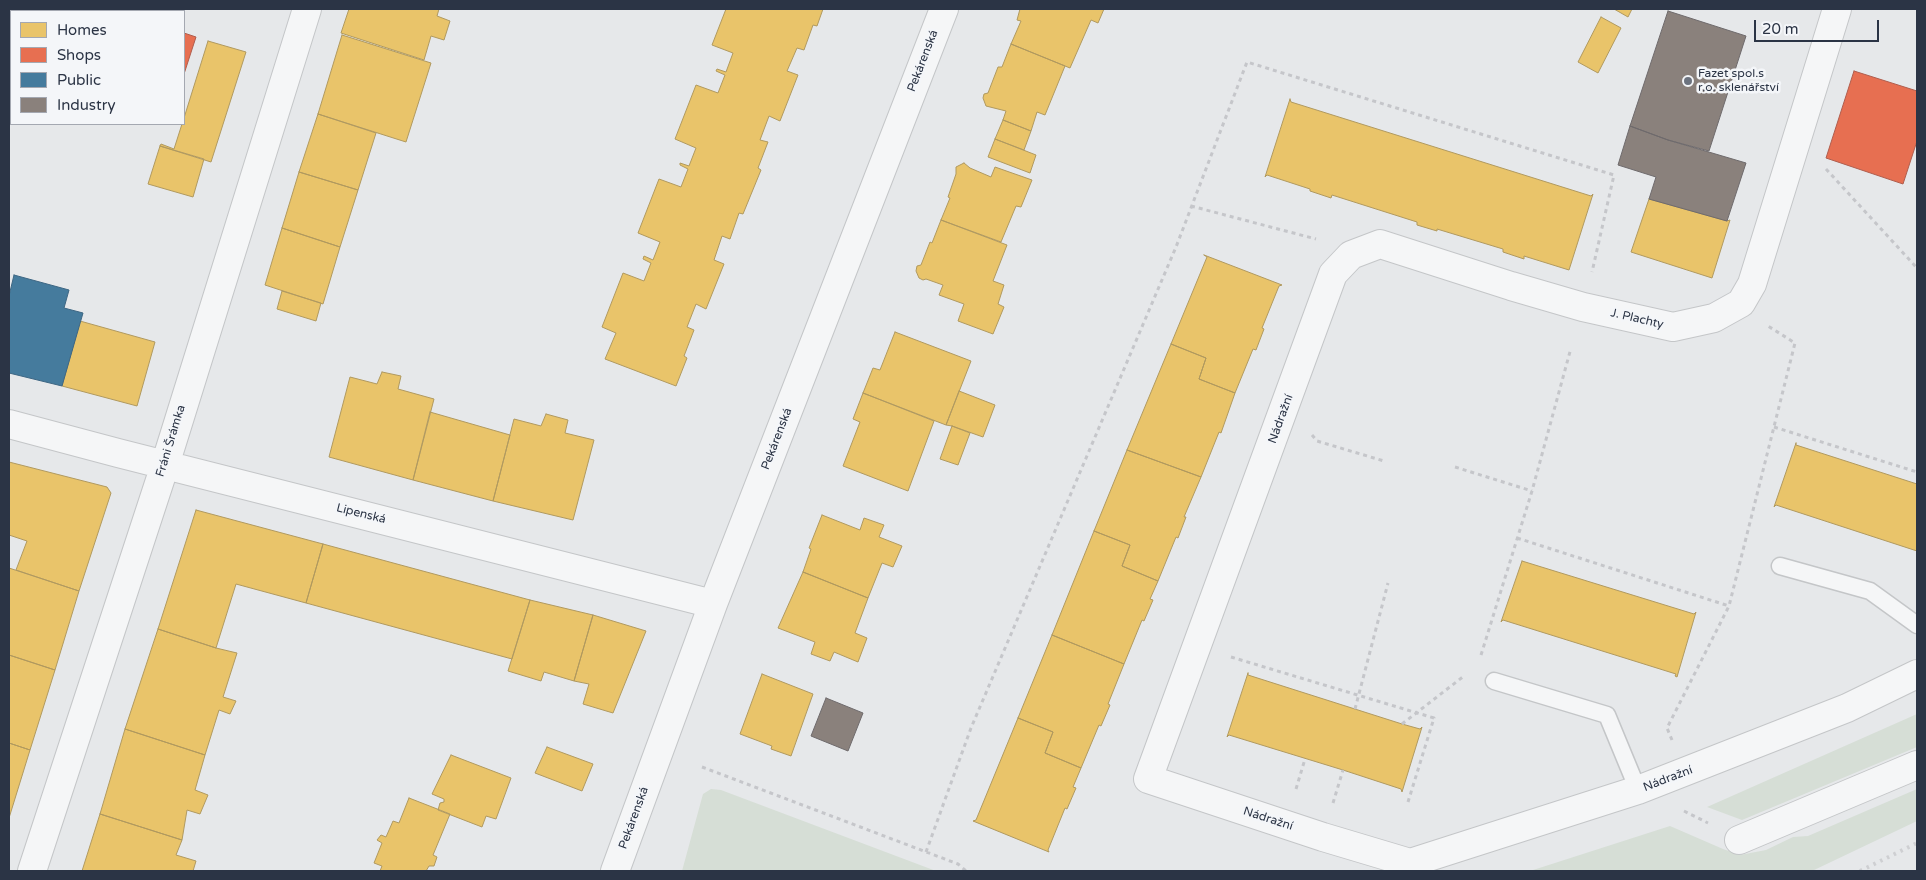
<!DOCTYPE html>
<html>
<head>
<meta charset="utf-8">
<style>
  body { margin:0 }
  #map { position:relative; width:1926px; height:880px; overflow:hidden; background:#e6e8ea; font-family:"Varela Round",sans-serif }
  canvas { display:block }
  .frame { position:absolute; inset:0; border:10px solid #2b3445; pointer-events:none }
  .legend { position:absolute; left:10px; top:10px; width:175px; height:115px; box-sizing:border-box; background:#f4f6f9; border:1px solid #a4a8b1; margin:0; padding:6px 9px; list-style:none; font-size:15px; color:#2b3445 }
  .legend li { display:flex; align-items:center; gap:10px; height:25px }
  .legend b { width:25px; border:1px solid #a4a8b1 }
  .scale { position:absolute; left:1754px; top:20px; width:125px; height:22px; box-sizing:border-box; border:2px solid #2b3445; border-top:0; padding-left:6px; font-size:15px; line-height:18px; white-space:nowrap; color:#2b3445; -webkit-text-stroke:4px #f4f6f9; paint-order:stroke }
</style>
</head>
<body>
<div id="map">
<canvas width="1926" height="880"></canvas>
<div class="frame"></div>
<ul class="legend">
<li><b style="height:14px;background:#e9c46a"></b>Homes</li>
<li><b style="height:14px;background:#e76f51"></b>Shops</li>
<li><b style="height:14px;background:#457b9d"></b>Public</li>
<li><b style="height:14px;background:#8a817c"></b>Industry</li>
</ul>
<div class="scale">20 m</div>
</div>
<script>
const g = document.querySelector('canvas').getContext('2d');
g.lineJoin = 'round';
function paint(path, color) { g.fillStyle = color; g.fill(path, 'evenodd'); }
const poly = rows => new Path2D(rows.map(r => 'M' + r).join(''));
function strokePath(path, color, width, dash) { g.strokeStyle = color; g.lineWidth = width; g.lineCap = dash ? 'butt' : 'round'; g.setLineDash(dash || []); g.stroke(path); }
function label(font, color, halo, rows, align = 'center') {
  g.font = font + ' "Varela Round",sans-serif'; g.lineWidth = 5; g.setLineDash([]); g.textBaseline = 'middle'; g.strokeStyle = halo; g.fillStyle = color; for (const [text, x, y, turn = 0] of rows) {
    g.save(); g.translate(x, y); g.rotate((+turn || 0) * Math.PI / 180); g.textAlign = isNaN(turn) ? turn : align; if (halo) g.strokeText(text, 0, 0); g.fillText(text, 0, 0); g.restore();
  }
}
const green = poly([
  [1917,714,1917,747,1742,820,1707,807],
  [711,789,721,790,936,871,682,871,703,794],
  [1917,789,1917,821,1812,871,1530,871,1670,826,1723,849,1740,855,1766,850,1793,837,1808,836]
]);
const homes = poly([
  [349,9,439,9,437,16,450,21,444,40,431,36,424,60,341,33,349,9],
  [726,9,823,9,817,26,813,25,804,50,797,48,787,71,798,75,780,121,769,116,760,140,768,142,758,168,761,170,743,214,739,213,730,239,722,236,714,260,724,264,706,309,696,304,687,327,694,330,684,356,687,358,676,386,605,359,616,333,602,327,623,273,644,281,651,263,643,259,644,256,653,260,660,242,638,233,659,179,681,187,688,169,680,165,680,163,689,166,696,148,675,139,696,85,718,93,725,75,716,71,717,69,726,72,733,53,712,45,726,9],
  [1020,9,1104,9,1098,23,1091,20,1070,68,1011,44,1021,21,1017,20,1020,9],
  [1614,9,1632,9,1628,17,1614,9],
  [1601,17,1621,28,1598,73,1578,62,1601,17],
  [342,35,431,63,406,142,318,114,342,35],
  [208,41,246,52,211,162,160,146,161,144,174,149,182,124,184,124,184,118,208,41],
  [1011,44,1065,66,1045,115,1037,112,1031,131,1003,120,1006,111,986,106,983,98,984,94,988,93,998,67,1002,67,1011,44],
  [1290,99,1291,102,1591,196,1593,194,1569,270,1524,256,1524,259,1503,252,1503,249,1437,229,1437,231,1417,225,1417,222,1332,195,1331,198,1310,191,1310,189,1267,175,1265,177,1290,99],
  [318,114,376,133,358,190,299,172,318,114],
  [1003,120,1031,131,1024,150,995,139,1003,120],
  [995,139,1036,155,1030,173,988,157,995,139],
  [160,146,204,159,193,197,148,184,160,146],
  [964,163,970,168,991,177,995,167,1032,180,1021,207,1016,206,1001,242,941,220,950,198,948,197,956,174,956,167,964,163],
  [299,172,358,190,340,247,282,228,299,172],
  [1649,199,1727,221,1730,220,1712,278,1631,252,1649,199],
  [941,220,1007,245,993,281,1004,285,998,304,1004,307,993,334,958,321,964,304,939,295,943,285,926,279,923,280,919,278,916,271,917,266,921,265,930,242,932,243,941,220],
  [282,228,340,247,323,304,265,285,282,228],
  [1204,255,1282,285,1279,286,1262,328,1264,329,1256,350,1253,349,1235,393,1199,379,1206,358,1171,344,1207,257,1204,255],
  [282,291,321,303,316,321,277,309,282,291],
  [80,321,155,342,137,406,62,386,80,321],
  [895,332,971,361,946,425,863,393,873,368,880,370,895,332],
  [1171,344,1206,358,1199,379,1235,393,1221,433,1219,432,1201,477,1127,450,1171,344],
  [382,372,401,376,398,389,434,399,413,480,329,457,350,377,377,384,382,372],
  [959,391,995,405,983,437,952,426,946,425,959,391],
  [863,393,934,421,908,491,843,466,860,422,853,419,863,393],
  [430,412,510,435,493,501,413,480,430,412],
  [546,414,568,420,565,433,594,440,573,520,493,501,514,419,541,426,546,414],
  [952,426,970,433,958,465,940,459,952,426],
  [1796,443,1796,445,1917,484,1917,551,1776,505,1774,507,1796,443],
  [1127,450,1201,477,1184,517,1186,517,1178,538,1176,537,1158,581,1122,566,1130,545,1094,531,1127,450],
  [9,462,107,487,111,493,79,591,16,570,27,541,9,535,9,462],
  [196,510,323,544,306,603,236,584,216,648,158,629,196,510],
  [822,515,860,530,864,518,884,525,879,537,902,546,893,567,882,563,868,598,803,572,811,549,809,548,822,515],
  [1094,531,1130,545,1122,566,1158,581,1150,599,1153,600,1144,621,1142,620,1124,664,1052,635,1094,531],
  [323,544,530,600,512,659,306,603,323,544],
  [1522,561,1694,614,1696,612,1677,677,1675,676,1676,674,1503,620,1501,622,1522,561],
  [9,568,79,591,55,670,9,655,9,568],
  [803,572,868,598,855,633,867,638,858,662,834,652,830,661,811,654,815,642,778,628,803,572],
  [530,600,593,615,574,681,544,672,541,681,508,671,530,600],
  [593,615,646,631,613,713,583,704,589,684,574,681,593,615],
  [158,629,216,648,237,653,223,697,236,701,230,714,219,710,205,755,125,729,158,629],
  [1052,635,1124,664,1108,704,1110,705,1101,726,1099,725,1081,768,1045,753,1053,732,1018,718,1052,635],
  [9,655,55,670,30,750,9,743,9,655],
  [1248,673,1248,675,1402,724,1420,729,1422,727,1402,792,1401,789,1343,770,1229,735,1227,737,1248,673],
  [762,674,813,694,791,756,771,749,772,746,740,734,762,674],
  [1018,718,1053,732,1045,753,1081,768,1073,787,1076,788,1067,809,1065,808,1048,850,1049,852,973,821,976,820,1018,718],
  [125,729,205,755,195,790,208,795,200,814,187,810,182,840,100,814,125,729],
  [9,743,30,750,9,818,9,743],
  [547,747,593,764,582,791,535,773,547,747],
  [451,755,511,778,496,819,486,816,482,827,438,810,440,803,444,802,444,799,432,794,451,755],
  [409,798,450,814,433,855,437,857,434,866,429,866,426,871,380,871,382,866,374,863,382,843,377,840,381,835,386,837,393,821,399,823,409,798],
  [100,814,182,840,176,855,196,861,193,871,82,871,100,814]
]);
const shops = poly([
  [30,9,97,9,97,10,99,11,30,11,30,9],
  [184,33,196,37,184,74,184,33],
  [1854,71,1917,91,1917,141,1903,184,1826,158,1854,71]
]);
const public = poly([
  [9,27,11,28,11,44,9,52,9,27],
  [11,44,11,74,9,73,9,52,11,44],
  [14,275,69,290,64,308,83,313,62,386,9,373,9,296,14,275]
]);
const industry = poly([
  [1668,11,1746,36,1709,151,1668,140,1630,126,1668,11],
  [1630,126,1668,140,1746,163,1727,221,1649,199,1656,177,1618,165,1630,126],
  [826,698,863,713,848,751,811,736,826,698]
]);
const path = poly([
  [1826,169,1917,268],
  [1191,206,1316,239],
  [1774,427,1917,472],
  [1312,435,1317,441,1384,461],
  [1455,467,1532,491],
  [1517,538,1729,606],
  [1481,655,1532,491,1571,348],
  [1231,657,1434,718,1408,802],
  [1355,709,1388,583],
  [1402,724,1464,676],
  [1672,740,1667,728,1729,606,1795,343,1768,326],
  [702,767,958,864,966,871],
  [1296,789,1305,759],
  [1333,803,1343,770],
  [1684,811,1708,823],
  [926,852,971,728,1176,247,1247,62,1614,175,1592,272]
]);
const lane = poly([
  [1780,566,1870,591,1917,625],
  [1494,681,1607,715,1638,790]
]);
const street = poly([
  [1837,9,1752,284,1741,303,1714,318,1673,327,1583,307,1511,286,1380,244,1351,255,1333,274,1148,779,1323,837,1410,863,1638,790,1847,708,1917,674],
  [9,424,118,453,713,604],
  [1739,840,1917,765],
  [32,871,165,465,307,9],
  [615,871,713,604,944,9]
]);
const rail = poly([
  [1860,871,1917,843]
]);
const markers = [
  [1688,81,5,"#6c737f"]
];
const streetNames = [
  ["Pekárenská",923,61,-69],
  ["J. Plachty",1637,319,13],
  ["Nádražní",1281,419,-70],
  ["Pekárenská",777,439,-69],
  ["Fráni Šrámka",171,441,-73],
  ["Lipenská",361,514,14],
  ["Nádražní",1668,779,-21],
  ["Pekárenská",634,818,-70],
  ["Nádražní",1268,819,18]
];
const poiNames = [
  ["Fazet spol.s",1698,74],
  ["r.o. sklenářství",1698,88]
];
paint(green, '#d6ded6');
paint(homes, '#e9c46a');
strokePath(homes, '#b0995f', 1);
paint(shops, '#e76f51');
strokePath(shops, '#af5d4d', 1);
paint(public, '#457b9d');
strokePath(public, '#3d6683', 1);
paint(industry, '#8a817c');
strokePath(industry, '#6e6a6c', 1);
strokePath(lane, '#c4c6c8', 19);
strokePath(street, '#c4c6c8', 30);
strokePath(path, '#c5c6ca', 3, [4, 4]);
strokePath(lane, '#f5f6f7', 16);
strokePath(street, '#f5f6f7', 28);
strokePath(rail, '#cecfd2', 4, [2.5, 5]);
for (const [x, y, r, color] of markers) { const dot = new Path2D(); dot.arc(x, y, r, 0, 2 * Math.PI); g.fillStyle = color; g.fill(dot); strokePath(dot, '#f4f6f9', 2); }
label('12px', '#2b3445', '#f4f6f9', streetNames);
label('12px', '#2b3445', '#f4f6f9', poiNames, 'left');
</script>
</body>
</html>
